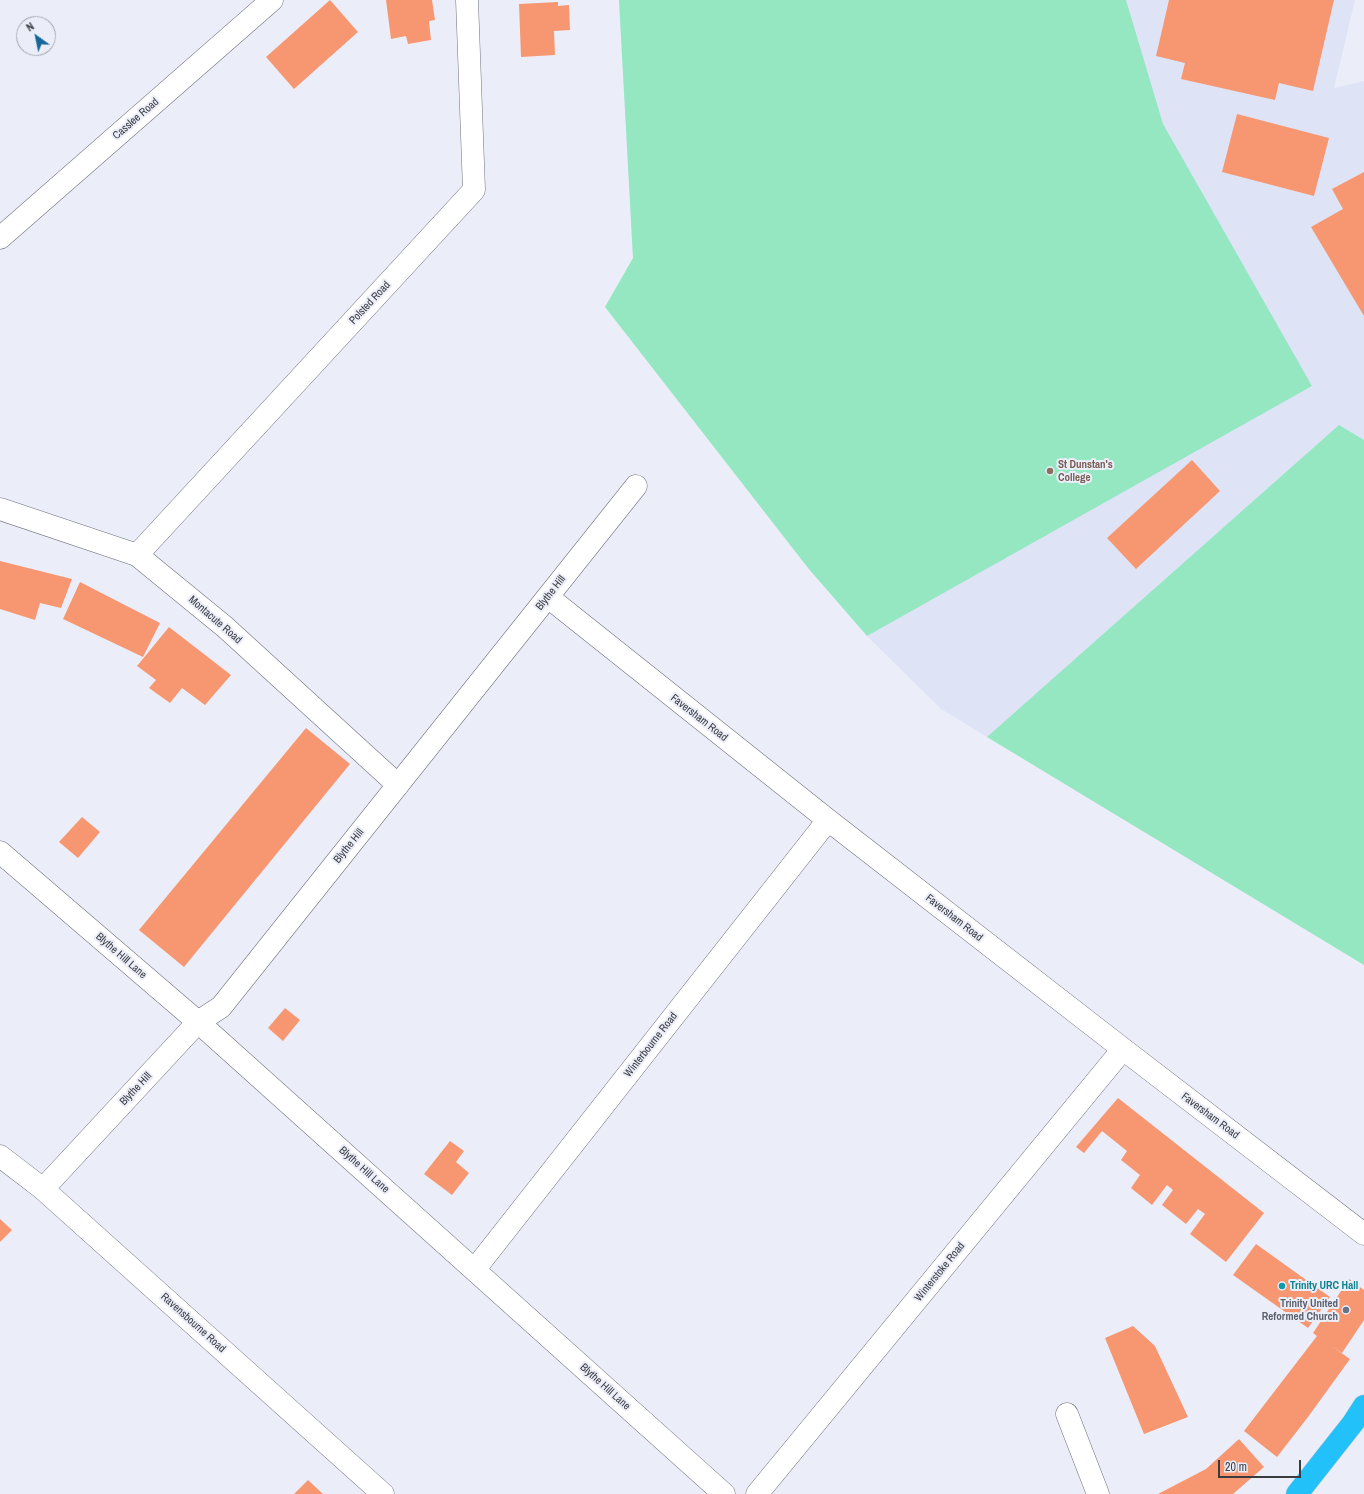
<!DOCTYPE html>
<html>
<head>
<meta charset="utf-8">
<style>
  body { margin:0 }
  #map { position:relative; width:1364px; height:1494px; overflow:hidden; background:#ebeef9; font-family:"Archivo Narrow",sans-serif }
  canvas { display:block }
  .north { position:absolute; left:16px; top:16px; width:40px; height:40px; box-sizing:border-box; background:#ebeef9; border:1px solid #a4a6af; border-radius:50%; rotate:327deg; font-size:11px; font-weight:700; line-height:16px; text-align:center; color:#393b3f }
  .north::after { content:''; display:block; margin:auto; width:14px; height:18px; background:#19679a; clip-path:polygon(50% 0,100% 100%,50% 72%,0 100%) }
  .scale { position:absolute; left:1218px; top:1460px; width:83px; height:18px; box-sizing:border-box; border:2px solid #393b3f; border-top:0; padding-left:5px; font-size:12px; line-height:14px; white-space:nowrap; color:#393b3f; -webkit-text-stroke:3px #ebeef9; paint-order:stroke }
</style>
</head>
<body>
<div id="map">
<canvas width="1364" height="1494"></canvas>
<div class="north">N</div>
<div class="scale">20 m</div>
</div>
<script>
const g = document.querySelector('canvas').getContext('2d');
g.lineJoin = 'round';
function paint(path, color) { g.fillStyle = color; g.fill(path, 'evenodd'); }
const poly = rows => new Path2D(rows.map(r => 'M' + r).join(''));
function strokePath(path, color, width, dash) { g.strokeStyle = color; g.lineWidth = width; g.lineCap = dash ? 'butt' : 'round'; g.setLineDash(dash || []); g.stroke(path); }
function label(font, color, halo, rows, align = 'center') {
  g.font = font + ' "Archivo Narrow",sans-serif'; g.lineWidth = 4; g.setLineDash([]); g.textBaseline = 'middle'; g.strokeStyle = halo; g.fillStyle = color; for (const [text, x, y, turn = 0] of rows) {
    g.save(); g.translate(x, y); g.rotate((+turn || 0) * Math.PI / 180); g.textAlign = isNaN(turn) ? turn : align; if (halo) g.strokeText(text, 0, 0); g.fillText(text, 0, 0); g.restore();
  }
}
const built = poly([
  [619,0,1355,0,1334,88,1364,81,1364,965,941,709,867,636,605,307,633,258]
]);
const green = poly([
  [619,0,1126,0,1163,124,1312,386,867,636,808,568,605,307,633,258],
  [1339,425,1364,440,1364,965,987,737]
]);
const building = poly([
  [330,0,358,32,294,89,266,57],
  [386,0,432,0,435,20,429,21,431,40,408,44,406,36,391,39],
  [1169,0,1334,0,1313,91,1279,83,1275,100,1181,79,1185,63,1156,56],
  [558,2,558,6,569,5,570,30,554,31,555,55,521,57,519,4],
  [1237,114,1329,138,1314,196,1222,172],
  [1364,172,1364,316,1311,227,1343,209,1332,189],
  [1192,460,1220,491,1136,569,1107,538],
  [0,561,72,579,61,608,40,603,35,620,0,609],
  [80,582,160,623,143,657,63,619],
  [169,627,231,675,205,705,182,688,170,703,149,688,156,680,137,666],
  [306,728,350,764,184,967,139,930],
  [82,817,100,832,78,858,59,842],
  [285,1008,300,1020,283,1041,268,1028],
  [1118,1098,1264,1213,1226,1262,1190,1234,1205,1214,1198,1209,1186,1224,1162,1205,1173,1190,1167,1185,1152,1205,1131,1188,1140,1175,1121,1160,1127,1151,1102,1131,1084,1153,1076,1147],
  [450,1141,464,1151,456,1162,469,1173,452,1195,424,1174],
  [0,1219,12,1230,0,1242],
  [1256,1244,1330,1297,1308,1328,1233,1275],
  [1349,1279,1364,1290,1364,1320,1342,1353,1330,1345,1350,1359,1308,1417,1277,1457,1244,1431,1317,1336,1313,1333],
  [1133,1326,1155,1346,1188,1417,1144,1434,1105,1338],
  [1239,1439,1264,1467,1233,1494,1158,1494,1206,1469],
  [308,1480,323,1494,294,1494]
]);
const minor = poly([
  [0,238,272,0],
  [0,509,137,555,225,627,398,785],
  [137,555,474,190,467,0],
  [548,597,828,820,1123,1049,1364,1234],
  [0,852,198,1022,724,1494],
  [0,1156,43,1189,383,1494],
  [43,1189,198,1022,221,1007,636,486],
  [475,1269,828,820],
  [1067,1414,1098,1494],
  [757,1494,1123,1049]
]);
const highway = poly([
  [1297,1494,1353,1423,1364,1406]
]);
const markers = [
  [1050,471,4,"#8d6e63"],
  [1282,1286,4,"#0f9aa8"],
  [1346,1310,4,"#6b7280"]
];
const streetNames = [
  ["Casslee Road",136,119,-41],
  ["Polsted Road",370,303,-47],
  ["Blythe Hill",551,593,-52],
  ["Montacute Road",215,620,41],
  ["Faversham Road",699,718,38],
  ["Blythe Hill",349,846,-51],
  ["Faversham Road",954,918,38],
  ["Blythe Hill Lane",121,956,41],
  ["Winterbourne Road",651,1045,-52],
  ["Blythe Hill",136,1089,-47],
  ["Faversham Road",1210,1116,37],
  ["Blythe Hill Lane",364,1170,42],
  ["Winterstoke Road",940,1272,-51],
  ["Ravensbourne Road",193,1323,42],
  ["Blythe Hill Lane",605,1387,42]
];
const educationNames = [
  ["St Dunstan's",1058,465],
  ["College",1058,478]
];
const cultureNames = [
  ["Trinity URC Hall",1290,1286]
];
const worshipNames = [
  ["Trinity United",1338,1304],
  ["Reformed Church",1338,1317]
];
paint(built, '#dee4f6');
paint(green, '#95e7c2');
paint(building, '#f79771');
strokePath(minor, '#6e727b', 23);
strokePath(highway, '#cccccd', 23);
strokePath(minor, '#fff', 22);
strokePath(highway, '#23c1fa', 22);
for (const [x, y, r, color] of markers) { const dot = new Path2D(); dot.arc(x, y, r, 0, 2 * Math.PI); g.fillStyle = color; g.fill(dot); strokePath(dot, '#ebeef9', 1.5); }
label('11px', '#393b3f', '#ebeef9', streetNames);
label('bold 11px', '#785e54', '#ebeef9', educationNames, 'left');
label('bold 11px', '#0d838f', '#ebeef9', cultureNames, 'left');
label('bold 11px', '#5b616d', '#ebeef9', worshipNames, 'right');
</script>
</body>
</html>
